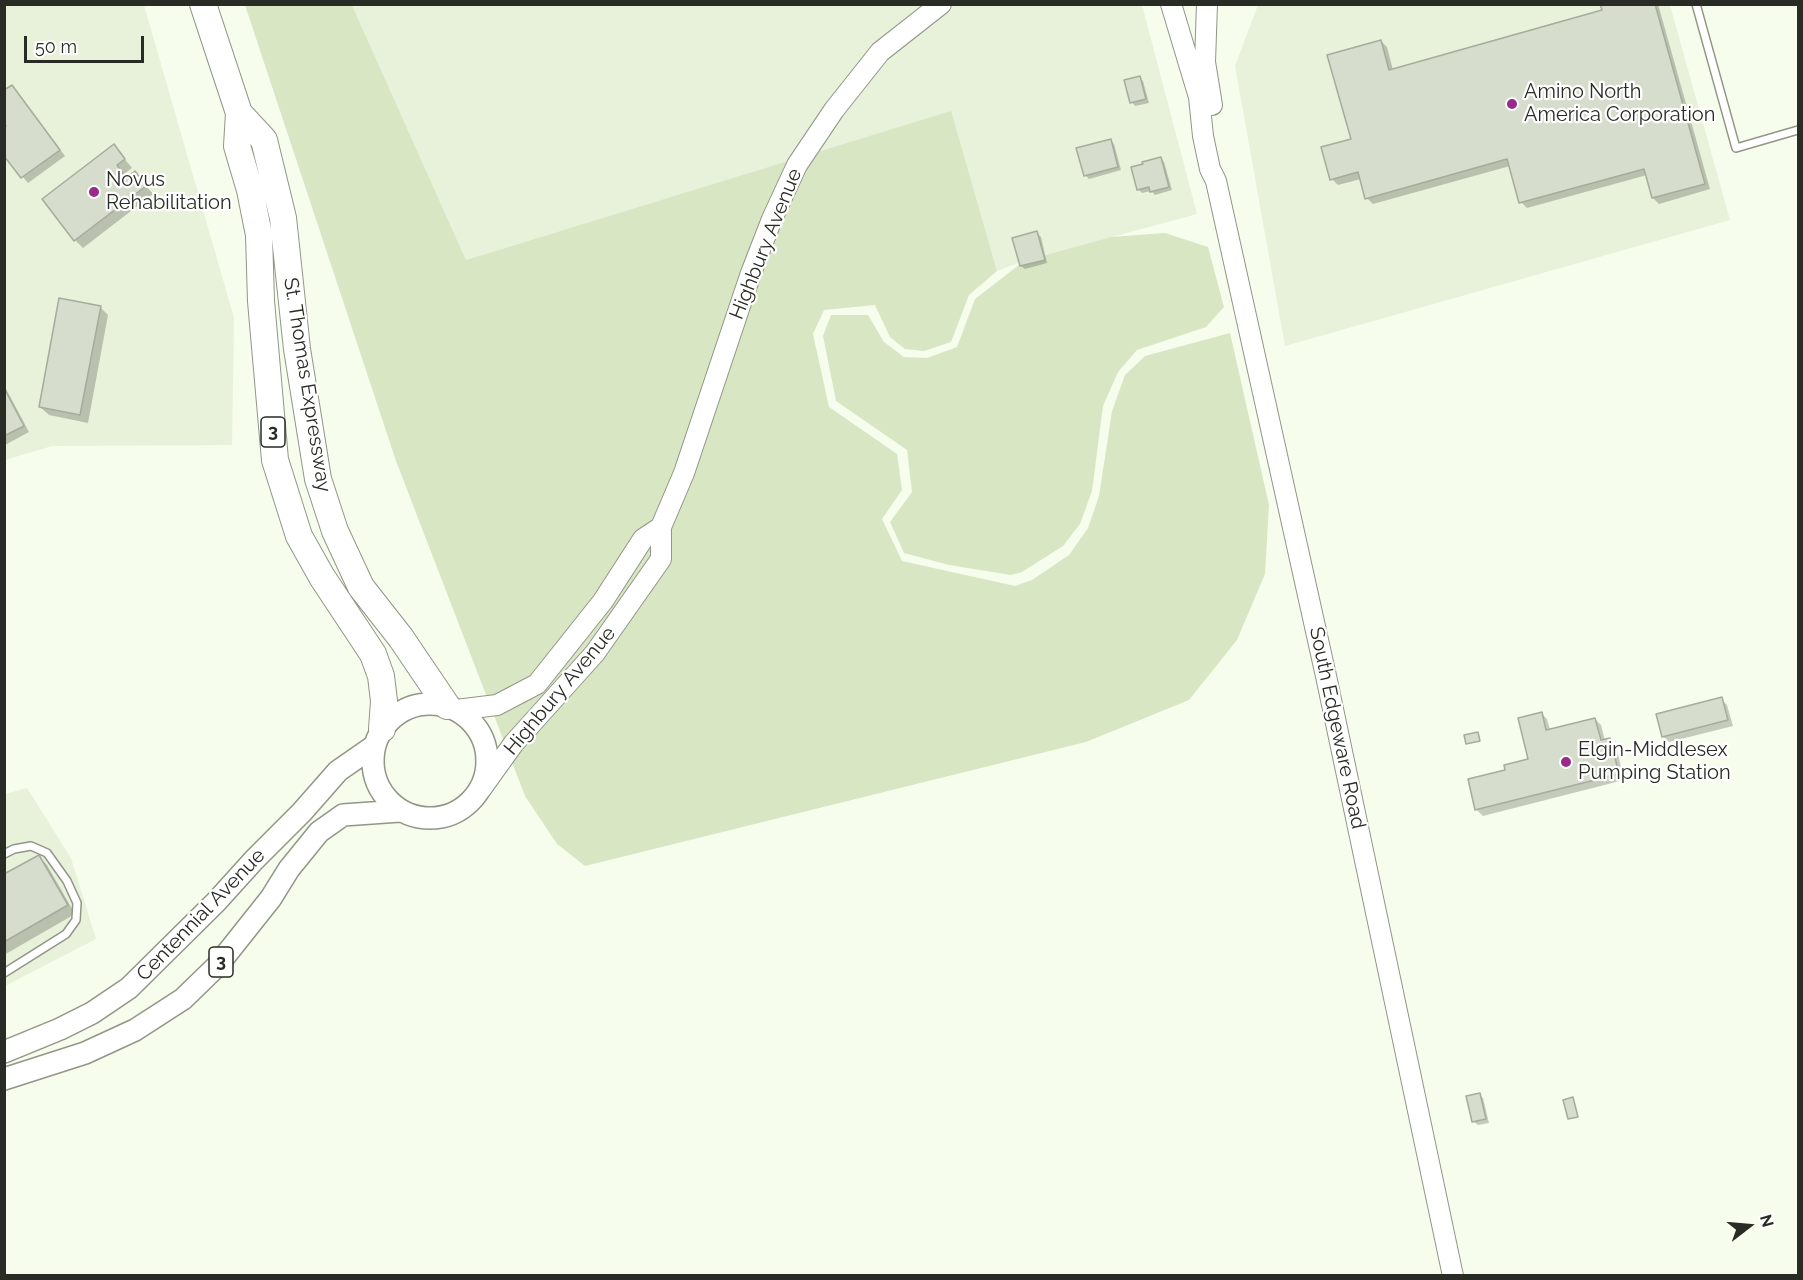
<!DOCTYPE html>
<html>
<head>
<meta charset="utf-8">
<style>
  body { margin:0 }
  #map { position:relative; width:1803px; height:1280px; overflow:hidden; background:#f6fdec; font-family:Raleway,sans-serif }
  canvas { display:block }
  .frame { position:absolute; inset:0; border:6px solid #292b25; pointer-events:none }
  .north { position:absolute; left:1719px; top:1196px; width:60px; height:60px; -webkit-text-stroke:4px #fff; paint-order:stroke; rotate:74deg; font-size:16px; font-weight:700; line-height:24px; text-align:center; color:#292b25 }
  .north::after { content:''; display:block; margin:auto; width:21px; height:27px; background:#292b25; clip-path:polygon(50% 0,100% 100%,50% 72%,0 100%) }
  .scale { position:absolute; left:24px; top:36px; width:120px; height:27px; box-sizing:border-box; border:3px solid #292b25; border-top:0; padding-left:8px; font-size:18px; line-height:21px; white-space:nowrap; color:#292b25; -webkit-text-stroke:4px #fff; paint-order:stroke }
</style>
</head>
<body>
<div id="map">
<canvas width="1803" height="1280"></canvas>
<div class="frame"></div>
<div class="north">N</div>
<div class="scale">50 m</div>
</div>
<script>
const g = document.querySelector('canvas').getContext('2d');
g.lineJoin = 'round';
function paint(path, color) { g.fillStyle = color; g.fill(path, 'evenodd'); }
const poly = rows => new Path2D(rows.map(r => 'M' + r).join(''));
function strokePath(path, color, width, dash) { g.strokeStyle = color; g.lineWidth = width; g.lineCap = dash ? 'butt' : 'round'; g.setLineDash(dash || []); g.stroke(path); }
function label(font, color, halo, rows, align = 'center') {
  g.font = font + ' Raleway,sans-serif'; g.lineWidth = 4.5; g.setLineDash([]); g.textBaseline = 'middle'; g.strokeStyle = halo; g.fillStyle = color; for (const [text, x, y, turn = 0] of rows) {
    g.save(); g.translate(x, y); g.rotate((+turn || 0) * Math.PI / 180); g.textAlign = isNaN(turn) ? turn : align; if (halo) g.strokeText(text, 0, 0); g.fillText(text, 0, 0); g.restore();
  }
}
const built = poly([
  [5,5,144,5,234,318,232,445,52,446,5,460],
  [352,5,1142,5,1197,214,1024,261,997,271,950,112,466,260],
  [1258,5,1670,5,1730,220,1285,346,1235,66],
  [27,788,71,858,96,939,5,986,5,794]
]);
const green = poly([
  [245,5,352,5,466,260,951,111,997,271,969,295,951,342,924,351,905,349,890,337,875,305,824,310,813,334,829,407,897,454,902,490,882,519,902,561,1015,586,1032,580,1069,555,1088,528,1099,496,1112,411,1125,375,1145,356,1230,333,1269,505,1265,574,1237,640,1189,700,1086,742,585,866,557,844,525,796,396,461],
  [1165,233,1208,247,1224,307,1206,327,1137,350,1118,372,1103,406,1092,491,1080,524,1063,546,1022,572,1011,575,949,565,904,553,890,522,912,492,907,450,836,401,823,336,831,315,868,315,884,342,904,357,927,358,957,347,975,299,1024,261,1111,237]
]);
const shadow = poly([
  [1602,4,1658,4,1710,189,1659,204,1653,198,1647,175,1527,208,1521,202,1510,166,1373,204,1367,198,1361,179,1338,185,1332,179,1352,140,1381,41,1387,47,1393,70,1604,11],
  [1139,77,1143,81,1149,103,1135,106,1132,102],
  [12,87,65,156,28,183,4,154],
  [1110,140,1114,144,1121,170,1089,179,1085,175],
  [114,146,132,168,124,174,127,179,135,173,153,194,83,248,75,240],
  [1160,158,1164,162,1172,190,1155,195,1151,191,1142,193,1138,189],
  [1037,233,1041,237,1047,263,1025,269,1021,266],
  [100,307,108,315,88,423,49,415,40,407],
  [4,385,29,432,5,445,4,444],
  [1721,699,1727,705,1733,726,1669,742,1663,736],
  [1541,713,1547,719,1550,730,1595,719,1601,725,1605,741,1610,740,1616,746,1624,780,1483,816,1477,810,1469,781,1507,771,1530,760],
  [39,856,47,865,75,914,4,955,4,876],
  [1479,1095,1483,1098,1489,1123,1478,1125,1474,1122,1468,1098]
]);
const building = poly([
  [1600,4,1655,4,1705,184,1652,198,1644,169,1519,203,1507,159,1365,199,1358,172,1330,180,1321,147,1351,139,1327,55,1381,40,1389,70,1602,10,1600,4],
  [1140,76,1146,99,1130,103,1124,80,1140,76],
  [12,85,60,150,21,178,4,156,4,127,6,126,4,123,4,90,12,85],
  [1111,139,1118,167,1084,176,1076,148,1111,139],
  [114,144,125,159,117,165,126,178,135,171,146,186,74,241,42,199,114,144],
  [1161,157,1169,187,1150,192,1149,187,1137,190,1131,167,1143,164,1142,162,1161,157],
  [1037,231,1045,260,1020,266,1012,238,1037,231],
  [59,298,101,306,80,415,39,407,59,298],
  [4,388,24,426,4,436,4,388],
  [1722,697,1728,720,1662,737,1656,714,1722,697],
  [1542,712,1546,730,1595,718,1601,740,1610,738,1619,774,1475,810,1468,779,1505,770,1504,765,1528,759,1518,718,1542,712],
  [1478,732,1480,741,1466,744,1464,735,1478,732],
  [39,855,68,905,4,942,4,874,39,855],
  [1480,1093,1486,1119,1472,1122,1466,1096,1480,1093],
  [1573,1097,1578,1117,1568,1119,1563,1100,1573,1097]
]);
const service = poly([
  [1696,4,1736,148,1798,130],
  [4,854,14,849,31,846,47,853,67,881,77,903,76,920,66,934,4,973]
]);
const secondary = poly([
  [1171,4,1199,97,1203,136,1210,169,1216,181,1326,676,1453,1276],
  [1207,4,1205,62,1212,105],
  [456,710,497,705,537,684,603,601,643,539,661,527],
  [481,789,514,743,595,653,661,559,661,527,684,473,751,273,772,219,797,165,834,110,880,52,941,4]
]);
const primary = poly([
  '373 761a57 57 0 1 1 114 0a57 57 0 1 1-114 0Z',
  [4,1052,60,1029,92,1013,129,988,216,902,254,860,302,812,338,771,374,746],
  [4,1079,85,1053,135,1030,183,999,217,966,271,898,289,869,319,832,343,815,400,811]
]);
const motorway = poly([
  [203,4,239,113,237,146,250,190,259,235,261,301,275,460,299,536,322,577,373,654,381,676,384,701,382,729],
  [239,113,264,140,283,218,297,349,318,479,335,531,361,587,401,638,447,706]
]);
const markers = [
  [1512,104,6,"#992a8a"],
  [94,192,6,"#992a8a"],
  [1566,762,6,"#992a8a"]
];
const shields = [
  [273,432,24],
  [221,962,24]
];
const shieldNames = [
  ["3",273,432],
  ["3",221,962]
];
const poiNames = [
  ["Amino North",1524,92],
  ["America Corporation",1524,115],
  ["Novus",106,180],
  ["Rehabilitation",106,203],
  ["Elgin-Middlesex",1578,750],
  ["Pumping Station",1578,773]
];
const streetNames = [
  ["Highbury Avenue",766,244,-68],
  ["St. Thomas Expressway",307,385,81],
  ["Highbury Avenue",560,691,-50],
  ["South Edgeware Road",1337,728,78],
  ["Centennial Avenue",201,915,-46]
];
paint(built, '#e8f1d9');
paint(green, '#d9e6c3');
paint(shadow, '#0003');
paint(building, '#d7ddcc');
strokePath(building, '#a6ac9c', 1.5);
strokePath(service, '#919687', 10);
strokePath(secondary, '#919687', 22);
strokePath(primary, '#919687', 24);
strokePath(motorway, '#919687', 28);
strokePath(service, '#fff', 7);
strokePath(secondary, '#fff', 20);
strokePath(primary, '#fff', 21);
strokePath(motorway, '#fff', 26);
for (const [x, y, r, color] of markers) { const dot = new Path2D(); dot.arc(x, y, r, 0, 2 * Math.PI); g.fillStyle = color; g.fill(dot); strokePath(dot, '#fff', 2); }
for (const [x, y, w] of shields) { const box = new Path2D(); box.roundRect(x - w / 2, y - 15, w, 30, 4.5); g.fillStyle = '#fff'; g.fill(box); strokePath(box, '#292b25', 1.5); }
label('bold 18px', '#292b25', null, shieldNames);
label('20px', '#292b25', '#fff', poiNames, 'left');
label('20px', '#292b25', '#fff', streetNames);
</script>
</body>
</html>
